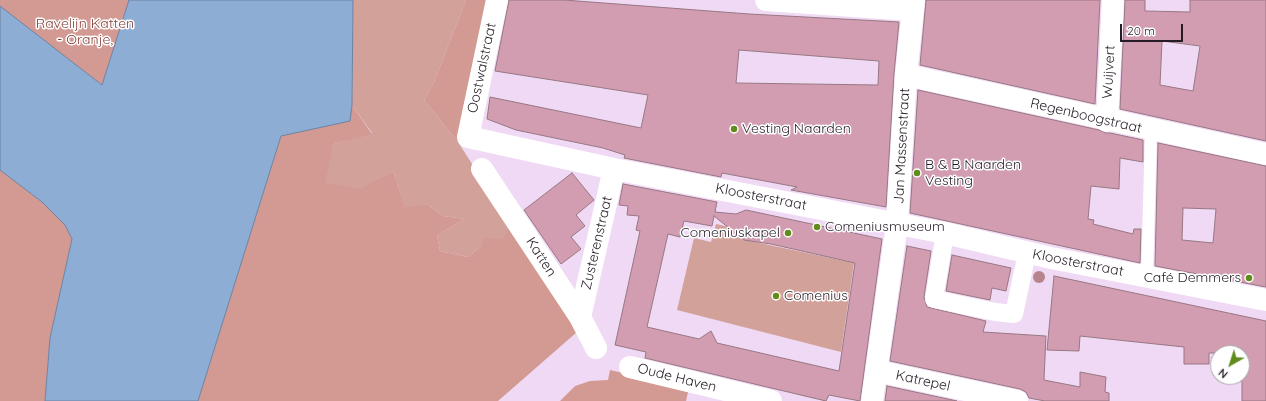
<!DOCTYPE html>
<html>
<head>
<meta charset="utf-8">
<style>
  body { margin:0 }
  #map { position:relative; width:1266px; height:401px; overflow:hidden; background:#f0d9f4; font-family:Quicksand,sans-serif }
  canvas { display:block }
  .north { position:absolute; left:1210px; top:345px; width:40px; height:40px; box-sizing:border-box; background:#fff; border:1px solid #a8a4a8; border-radius:50%; rotate:219deg; font-size:11px; font-weight:700; line-height:16px; text-align:center; color:#251c26 }
  .north::after { content:''; display:block; margin:auto; width:14px; height:18px; background:#608c1c; clip-path:polygon(50% 0,100% 100%,50% 72%,0 100%) }
  .scale { position:absolute; left:1120px; top:24px; width:63px; height:18px; box-sizing:border-box; border:2px solid #251c26; border-top:0; padding-left:5px; font-size:12px; line-height:14px; white-space:nowrap; color:#251c26; -webkit-text-stroke:3px #fff; paint-order:stroke }
</style>
</head>
<body>
<div id="map">
<canvas width="1266" height="401"></canvas>
<div class="north">N</div>
<div class="scale">20 m</div>
</div>
<script>
const g = document.querySelector('canvas').getContext('2d');
g.lineJoin = 'round';
function paint(path, color) { g.fillStyle = color; g.fill(path, 'evenodd'); }
const poly = rows => new Path2D(rows.map(r => 'M' + r).join(''));
function strokePath(path, color, width, dash) { g.strokeStyle = color; g.lineWidth = width; g.lineCap = dash ? 'butt' : 'round'; g.setLineDash(dash || []); g.stroke(path); }
function label(font, color, halo, rows, align = 'center') {
  g.font = font + ' Quicksand,sans-serif'; g.lineWidth = 3; g.setLineDash([]); g.textBaseline = 'middle'; g.strokeStyle = halo; g.fillStyle = color; for (const [text, x, y, turn = 0] of rows) {
    g.save(); g.translate(x, y); g.rotate((+turn || 0) * Math.PI / 180); g.textAlign = isNaN(turn) ? turn : align; if (halo) g.strokeText(text, 0, 0); g.fillText(text, 0, 0); g.restore();
  }
}
const green = poly([
  [353,0,466,0,434,82,424,100,458,142,510,223,502,241,481,246,468,257,440,251,437,235,465,219,443,216,427,204,405,208,393,171,360,190,324,182,334,144,372,133,352,105],
  [716,224,734,228,741,239,854,263,841,352,677,310,694,238,711,242]
]);
const forest = poly([
  [0,0,129,0,102,85,0,7],
  [466,0,491,0,458,142,424,100,434,82],
  [352,105,372,134,334,144,325,182,360,189,393,171,405,207,427,204,443,216,465,219,437,235,440,251,468,257,481,246,485,237,502,240,510,223,577,332,498,401,198,401,281,136,349,121],
  [0,170,42,202,65,225,72,239,50,338,45,401,0,401],
  [610,370,689,388,686,401,560,401,575,386,590,381,608,380]
]);
const water = poly([
  [129,0,353,0,352,105,350,121,281,136,198,401,45,401,50,338,72,239,65,225,42,202,0,170,0,6,102,85,129,0]
]);
const building = poly([
  [509,0,564,0,749,14,899,22,894,74,886,207,791,190,797,187,722,173,721,177,624,158,625,155,603,148,516,130,487,119,490,97,641,128,648,95,495,71,509,0],
  [739,50,879,61,878,85,736,83,739,50],
  [926,0,1100,0,1095,104,920,65,926,0],
  [1125,0,1145,0,1145,11,1190,12,1190,0,1266,0,1266,141,1120,109,1125,0],
  [1162,41,1200,46,1193,91,1160,85,1162,41],
  [918,90,1099,130,1106,133,1110,133,1143,140,1143,162,1120,158,1119,189,1091,186,1088,219,1094,220,1093,224,1133,234,1134,229,1141,229,1140,263,910,213,918,90],
  [1158,143,1266,166,1266,287,1155,266,1158,143],
  [1183,208,1216,209,1213,243,1182,240,1183,208],
  [572,173,594,200,576,215,585,226,571,237,581,249,561,264,524,210,572,173],
  [623,184,717,202,715,212,736,214,746,210,882,239,860,401,829,395,826,401,645,358,646,352,615,345,640,231,636,230,639,216,627,215,628,206,619,205,623,184],
  [714,216,744,240,771,244,855,263,839,371,717,343,711,331,699,339,647,327,668,234,680,237,684,221,712,226,714,216],
  [907,246,931,251,924,297,927,307,986,321,983,332,1046,336,1044,380,1080,387,1080,372,1106,377,1105,392,1109,393,1109,401,1045,401,1029,398,1026,392,1020,389,890,361,907,246],
  [952,255,1011,268,1006,291,992,288,990,300,946,291,952,255],
  [1054,276,1266,321,1266,401,1242,401,1242,353,1209,353,1209,364,1184,364,1184,347,1080,336,1079,351,1047,350,1054,276],
  [887,386,957,401,885,401,887,386]
]);
const service = poly([
  [1147,276,1151,130]
]);
const pedestrian = poly([
  [945,233,934,299,995,312,1014,314,1027,253]
]);
const minor = poly([
  [497,0,468,137,614,169,945,233,1051,258,1266,300],
  [766,0,912,10],
  [906,75,1266,154],
  [1107,121,1113,0],
  [482,169,580,317,596,348],
  [580,317,614,169],
  [630,367,771,401],
  [877,371,1017,401],
  [872,401,897,224,906,75,914,0]
]);
const trees = [
  [1039,277]
];
const markers = [
  [734,129,4,"#608c1c"],
  [917,173,4,"#608c1c"],
  [817,227,4,"#608c1c"],
  [788,233,4,"#608c1c"],
  [1249,278,4,"#608c1c"],
  [776,296,4,"#608c1c"]
];
const parkNames = [
  ["Ravelijn Katten",85,24],
  ["- Oranje,",85,40]
];
const streetNames = [
  ["Oostwalstraat",482,68,-78],
  ["Wuijvert",1109,72,-87],
  ["Regenboogstraat",1086,116,13],
  ["Jan Massenstraat",902,146,-87],
  ["Kloosterstraat",761,197,11],
  ["Zusterenstraat",597,243,-77],
  ["Katten",541,257,57],
  ["Kloosterstraat",1078,263,11],
  ["Oude Haven",677,378,14],
  ["Katrepel",923,381,12]
];
const poiNames = [
  ["Vesting Naarden",742,129],
  ["B & B Naarden",925,165],
  ["Vesting",925,181],
  ["Comeniusmuseum",825,227],
  ["Comeniuskapel",780,233,"right"],
  ["Café Demmers",1241,278,"right"],
  ["Comenius",784,296]
];
paint(green, '#d2a19a');
paint(forest, '#d29a92');
paint(water, '#8dadd5');
strokePath(water, '#6e82a0', 1);
paint(building, '#d29db1');
strokePath(building, '#977783', 1);
strokePath(service, '#fff', 12);
strokePath(pedestrian, '#fff', 18);
strokePath(minor, '#fff', 22);
g.fillStyle = '#b5848c';
for (const [x, y] of trees) { g.beginPath(); g.arc(x, y, 6, 0, 2 * Math.PI); g.fill(); }
for (const [x, y, r, color] of markers) { const dot = new Path2D(); dot.arc(x, y, r, 0, 2 * Math.PI); g.fillStyle = color; g.fill(dot); strokePath(dot, '#fff', 1.5); }
label('14px', '#853f37', '#fff', parkNames);
label('14px', '#251c26', '#fff', streetNames);
label('14px', '#251c26', '#fff', poiNames, 'left');
</script>
</body>
</html>
